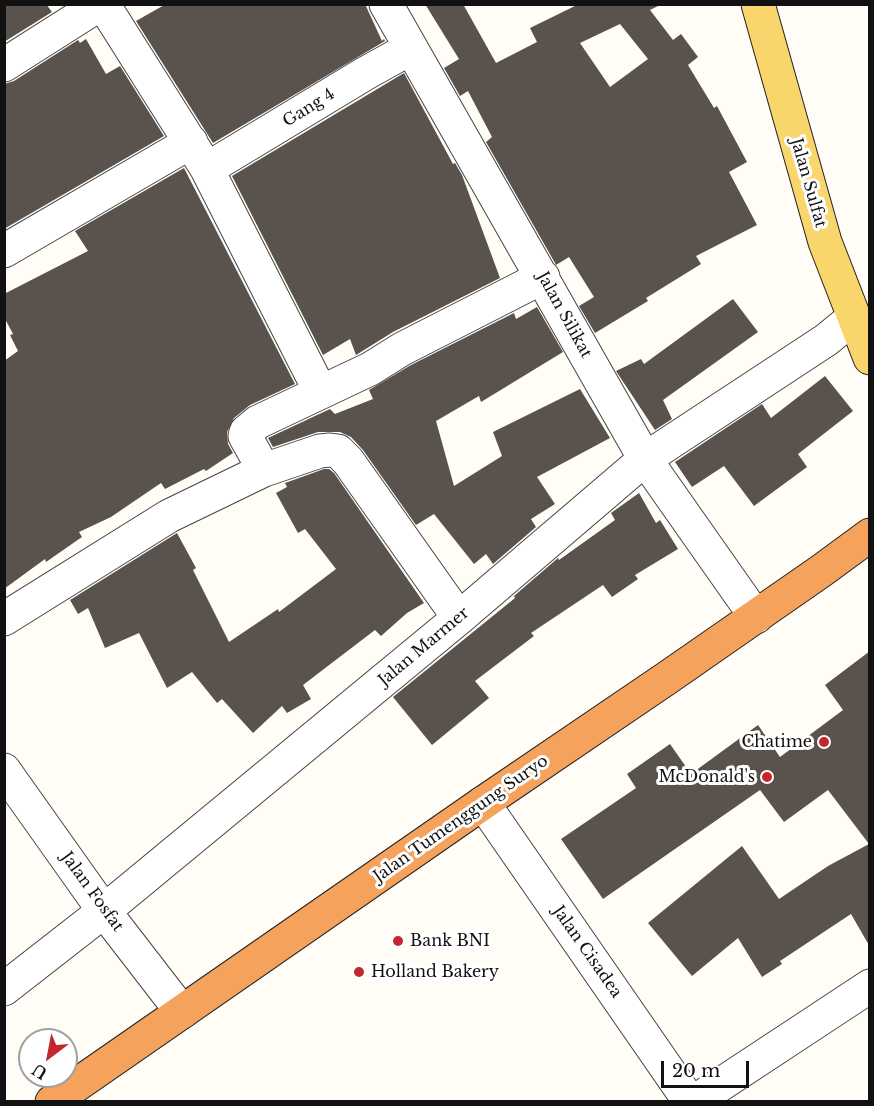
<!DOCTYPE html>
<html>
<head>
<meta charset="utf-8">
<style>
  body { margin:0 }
  #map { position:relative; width:874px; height:1106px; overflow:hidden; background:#fffdf5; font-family:"Libre Baskerville",serif }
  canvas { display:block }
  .frame { position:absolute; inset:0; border:6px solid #111; pointer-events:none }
  .north { position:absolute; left:18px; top:1028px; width:60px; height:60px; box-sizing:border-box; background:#fff; border:2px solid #a0a0a0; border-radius:50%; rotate:212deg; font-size:16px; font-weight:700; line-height:24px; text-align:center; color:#111 }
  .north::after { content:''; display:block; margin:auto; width:21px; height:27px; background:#c4262e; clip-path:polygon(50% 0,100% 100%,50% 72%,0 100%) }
  .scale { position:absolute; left:661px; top:1061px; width:88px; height:27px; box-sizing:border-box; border:3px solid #111; border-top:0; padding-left:8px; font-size:18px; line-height:21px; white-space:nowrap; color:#111; -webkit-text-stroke:4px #fff; paint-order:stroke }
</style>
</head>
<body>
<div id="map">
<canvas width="874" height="1106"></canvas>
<div class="frame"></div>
<div class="north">U</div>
<div class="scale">20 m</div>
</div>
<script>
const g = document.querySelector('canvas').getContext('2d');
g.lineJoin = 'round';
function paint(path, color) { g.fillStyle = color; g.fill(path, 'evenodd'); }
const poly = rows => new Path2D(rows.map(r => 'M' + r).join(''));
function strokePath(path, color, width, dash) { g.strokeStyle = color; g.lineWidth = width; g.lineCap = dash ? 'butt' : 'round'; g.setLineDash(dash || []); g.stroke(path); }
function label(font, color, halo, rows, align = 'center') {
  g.font = font + ' "Libre Baskerville",serif'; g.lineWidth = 6; g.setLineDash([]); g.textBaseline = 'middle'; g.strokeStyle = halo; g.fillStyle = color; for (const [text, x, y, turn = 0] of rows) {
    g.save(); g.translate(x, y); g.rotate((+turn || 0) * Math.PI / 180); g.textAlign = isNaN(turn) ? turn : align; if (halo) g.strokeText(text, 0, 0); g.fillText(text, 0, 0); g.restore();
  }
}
const building = poly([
  [4,4,46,4,52,12,4,42],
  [166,4,365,4,382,41,384,39,385,41,213,143,136,21],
  [425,4,463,4,496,63,537,42,530,28,579,4,662,4,650,10,673,40,681,34,698,57,688,65,714,108,717,106,747,162,729,172,757,225,696,256,701,264,646,298,648,301,595,333,579,306,594,297,569,257,556,265,555,263,486,142,492,137,468,91,460,96,444,68,459,59],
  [620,24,648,59,610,87,580,43],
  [86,39,106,74,120,66,164,136,4,229,4,84,14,81,78,40,80,43],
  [404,73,453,164,455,163,462,175,500,278,393,332,356,355,350,339,323,355,232,176],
  [184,168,295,384,250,405,234,418,227,432,228,444,233,453,206,471,204,469,165,489,161,483,111,517,79,532,82,537,46,562,45,559,4,589,4,361,18,351,10,335,13,334,4,317,4,294,88,251,75,231],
  [733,299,758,332,663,400,672,419,655,430,616,371,641,359,644,364],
  [537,307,563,352,481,402,479,396,436,421,454,486,502,456,493,432,580,389,610,438,537,477,555,504,531,519,536,527,493,564,486,554,474,564,434,514,416,525,363,450,351,437,340,432,318,432,273,447,268,438,330,409,335,414,373,399,369,390,411,365,514,313,516,319],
  [825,376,853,411,798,454,807,467,754,506,724,466,692,487,675,462,762,404,771,418],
  [324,469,329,469,334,473,424,603,407,613,381,636,375,630,303,685,311,699,287,713,282,706,253,733,222,699,217,703,192,672,167,688,139,633,105,648,88,608,78,614,70,600,177,533,196,568,193,570,229,642,278,609,279,612,336,569,305,529,298,533,276,493,287,487,285,483],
  [639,493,656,523,660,520,678,549,635,575,638,579,612,597,603,585,531,633,534,636,475,681,489,698,432,745,393,697,515,598,514,596,558,558,559,560,615,520,611,513],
  [870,651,870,947,851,914,780,961,782,964,762,977,738,938,692,976,648,923,742,846,779,899,828,866,869,844,828,790,784,822,760,790,603,899,561,839,636,788,627,774,670,744,691,774,758,725,780,757,843,710,825,685]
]);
const minor = poly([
  [103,4,207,169,320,391],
  [386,4,645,459,756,617],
  [4,65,100,4],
  [207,169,366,73,411,48],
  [4,251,191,142],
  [264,470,320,451,330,450,338,451,348,461,459,618],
  [4,619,169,516,264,470,245,436,246,432,258,422,370,369,402,349,543,277],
  [4,770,104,911,182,1012],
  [483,803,690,1102],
  [4,989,104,911,459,618,645,459,826,340,853,318],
  [694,1102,870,986]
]);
const major = poly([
  [758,4,825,242,870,358]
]);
const highway = poly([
  [52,1102,483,803,667,678,821,571,870,535]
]);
const markers = [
  [824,742,6,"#c4262e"],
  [767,777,6,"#c4262e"],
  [398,941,6,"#c4262e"],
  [359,972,6,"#c4262e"]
];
const streetNames = [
  ["Gang 4",309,108,-32],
  ["Jalan Sulfat",808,183,74],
  ["Jalan Silikat",564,315,61],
  ["Jalan Marmer",424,647,-40],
  ["Jalan Tumenggung Suryo",461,819,-35],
  ["Jalan Fosfat",92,892,54],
  ["Jalan Cisadea",587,952,55]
];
const poiNames = [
  ["Chatime",812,742],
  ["McDonald's",755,777],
  ["Bank BNI",410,941,"left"],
  ["Holland Bakery",371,972,"left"]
];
paint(building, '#5a524d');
strokePath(minor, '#444', 35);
strokePath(major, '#222', 35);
strokePath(highway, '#222', 35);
strokePath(minor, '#fff', 33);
strokePath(major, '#f9d66b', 33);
strokePath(highway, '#f5a25d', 33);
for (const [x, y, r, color] of markers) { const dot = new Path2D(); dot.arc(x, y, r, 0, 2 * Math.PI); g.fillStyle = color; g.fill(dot); strokePath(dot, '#fff', 2); }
label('16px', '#111', '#fff', streetNames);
label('16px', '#111', '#fff', poiNames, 'right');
</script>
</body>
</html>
